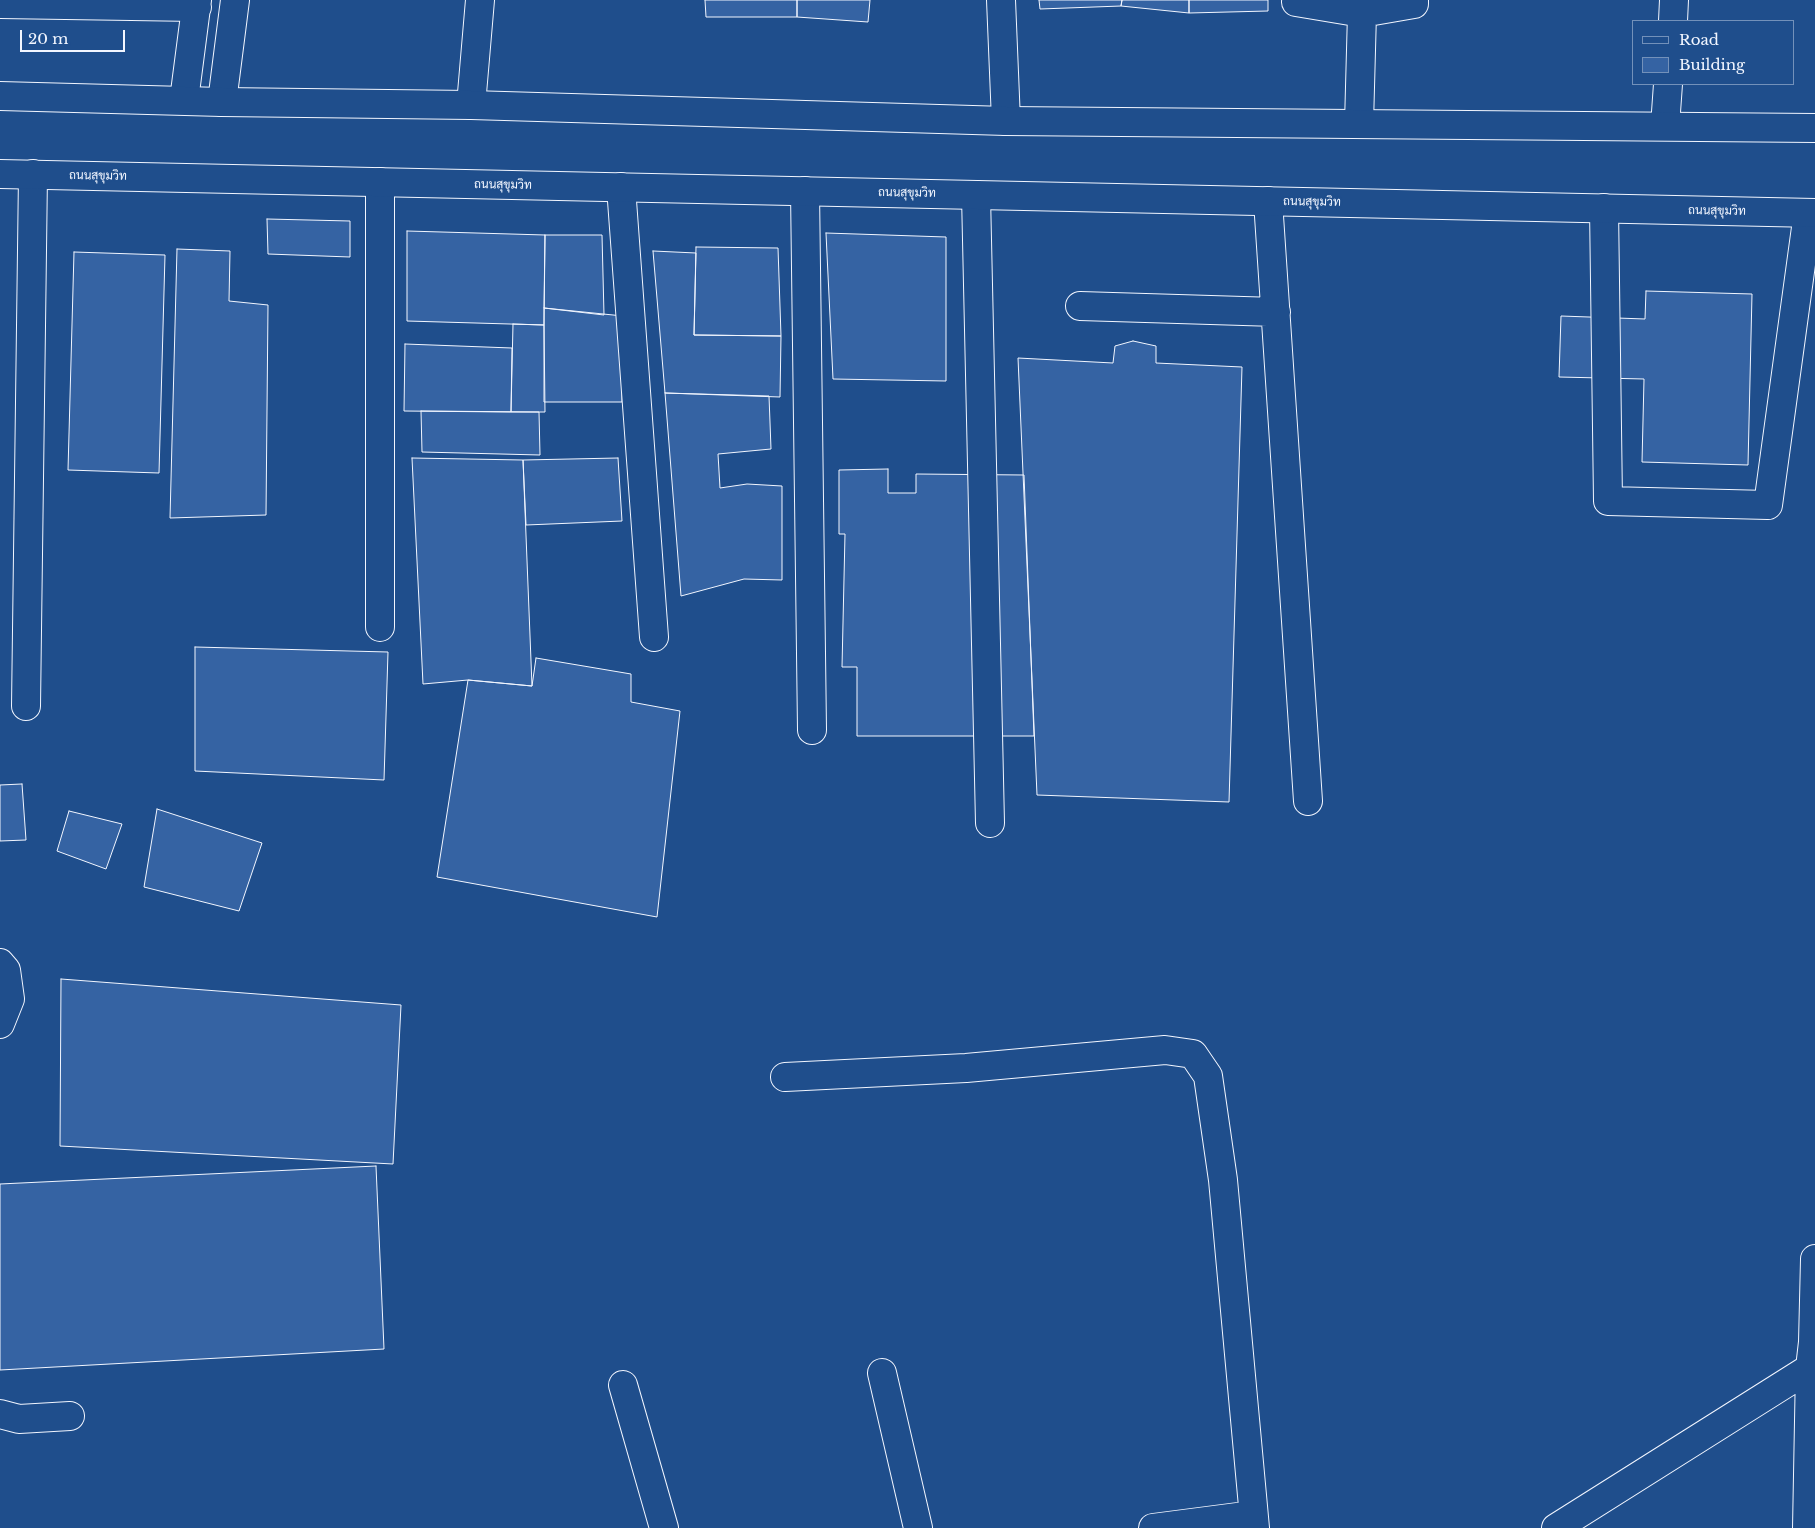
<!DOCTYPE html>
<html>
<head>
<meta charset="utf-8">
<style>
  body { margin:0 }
  #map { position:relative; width:1815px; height:1528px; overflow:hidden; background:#1f4e8c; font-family:"Libre Baskerville",serif }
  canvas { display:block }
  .legend { position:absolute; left:1632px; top:20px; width:162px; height:65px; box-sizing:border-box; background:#1f4e8c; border:1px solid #7391ba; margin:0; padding:6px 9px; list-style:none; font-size:15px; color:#f2f6ff }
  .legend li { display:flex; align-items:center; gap:10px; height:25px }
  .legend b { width:25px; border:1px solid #7391ba }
  .scale { position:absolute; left:20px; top:30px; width:105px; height:22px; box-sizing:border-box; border:2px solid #f2f6ff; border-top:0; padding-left:6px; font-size:15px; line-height:18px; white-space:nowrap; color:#f2f6ff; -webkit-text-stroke:4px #1f4e8c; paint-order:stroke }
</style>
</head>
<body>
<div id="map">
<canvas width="1815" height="1528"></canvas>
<ul class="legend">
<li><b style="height:6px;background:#1f4e8c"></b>Road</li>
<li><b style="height:14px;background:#3563a3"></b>Building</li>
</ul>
<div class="scale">20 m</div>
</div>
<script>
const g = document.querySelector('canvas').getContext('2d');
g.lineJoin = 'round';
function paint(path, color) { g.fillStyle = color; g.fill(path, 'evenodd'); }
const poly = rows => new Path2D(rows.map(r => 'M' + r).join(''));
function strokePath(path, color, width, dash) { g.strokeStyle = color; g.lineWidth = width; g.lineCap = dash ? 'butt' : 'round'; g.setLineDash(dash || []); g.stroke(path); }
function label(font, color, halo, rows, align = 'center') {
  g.font = font + ' "Libre Baskerville",Sarabun,serif'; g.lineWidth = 4; g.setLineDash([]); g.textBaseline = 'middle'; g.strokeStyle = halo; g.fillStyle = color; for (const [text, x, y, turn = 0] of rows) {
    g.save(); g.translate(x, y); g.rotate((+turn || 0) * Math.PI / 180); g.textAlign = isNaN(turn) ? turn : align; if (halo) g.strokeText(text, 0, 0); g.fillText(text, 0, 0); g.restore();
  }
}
const building = poly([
  [705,0,797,0,797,17,706,17,705,0],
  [797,0,870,0,868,22,797,17,797,0],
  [1039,0,1122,0,1121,6,1040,9,1039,0],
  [1122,0,1189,0,1189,13,1121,6,1122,0],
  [1189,0,1268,0,1268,11,1189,13,1189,0],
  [267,219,350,221,350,257,268,254,267,219],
  [407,231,545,235,544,325,407,321,407,231],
  [826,233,946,237,946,381,833,379,826,233],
  [545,235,602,235,604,315,544,308,545,235],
  [696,247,778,248,781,336,694,335,696,247],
  [177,249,230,251,229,301,268,305,266,515,170,518,177,249],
  [653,251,696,253,694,335,781,336,780,397,665,393,653,251],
  [74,252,165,255,159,473,68,470,74,252],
  [1646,291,1752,294,1748,465,1642,462,1644,379,1559,377,1561,316,1645,319,1646,291],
  [544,308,623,316,622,402,544,402,544,308],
  [513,324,544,325,545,412,511,412,513,324],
  [1133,341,1156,346,1156,363,1242,367,1229,802,1037,795,1018,358,1113,363,1115,346,1133,341],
  [405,344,512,348,511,412,404,411,405,344],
  [665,393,769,396,771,449,718,454,720,488,747,484,782,486,782,580,744,579,681,596,665,393],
  [421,411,539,412,540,455,422,452,421,411],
  [412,458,523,460,532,686,468,680,423,684,412,458],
  [618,458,622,521,526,525,523,460,618,458],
  [888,469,888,493,916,493,916,474,1024,475,1034,736,857,736,857,667,842,667,845,534,839,534,839,470,888,469],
  [195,647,388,652,384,780,195,771,195,647],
  [536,658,631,674,631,702,680,711,657,917,437,877,468,680,532,686,536,658],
  [22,784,26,840,0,841,0,785,22,784],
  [157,809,262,843,239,911,144,887,157,809],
  [69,811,122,824,106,869,57,851,69,811],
  [61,979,401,1005,393,1164,60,1146,61,979],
  [376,1166,384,1349,0,1370,0,1184,376,1166]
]);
const minor = poly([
  [1001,0,1006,121],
  [1296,2,1362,13,1414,4,1414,0],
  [0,4,197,7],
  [1673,21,1674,0],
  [184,100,197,0],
  [222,102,235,0],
  [471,105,480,0],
  [1359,124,1362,13],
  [1665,126,1668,84],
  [380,182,380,627],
  [621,187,654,637],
  [805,191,812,730],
  [976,195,990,823],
  [1268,201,1308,801],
  [1604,208,1608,501,1768,505,1808,213],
  [1080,306,1276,312],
  [26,706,33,174],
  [0,963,6,970,10,999,0,1024],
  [785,1077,966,1068,1165,1050,1193,1054,1208,1076,1223,1180,1255,1528],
  [882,1373,918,1528],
  [623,1385,664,1528],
  [0,1414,19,1419,70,1416],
  [1153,1528,1253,1515],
  [1556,1528,1810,1368],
  [1807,1528,1810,1368,1813,1342,1815,1259]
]);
const major = poly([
  [0,96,222,102,471,105,1006,121,1815,128],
  [0,174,1815,213]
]);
const streetNames = [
  ["ถนนสุขุมวิท",98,176,1],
  ["ถนนสุขุมวิท",503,185,1],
  ["ถนนสุขุมวิท",907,193,1],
  ["ถนนสุขุมวิท",1312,202,1],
  ["ถนนสุขุมวิท",1717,211,1]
];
paint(building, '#3563a3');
strokePath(building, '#f2f6ff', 1);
strokePath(minor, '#f2f6ff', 30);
strokePath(major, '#f2f6ff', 30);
strokePath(minor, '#1f4e8c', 28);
strokePath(major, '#1f4e8c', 28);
label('12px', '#f2f6ff', '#1f4e8c', streetNames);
</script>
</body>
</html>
